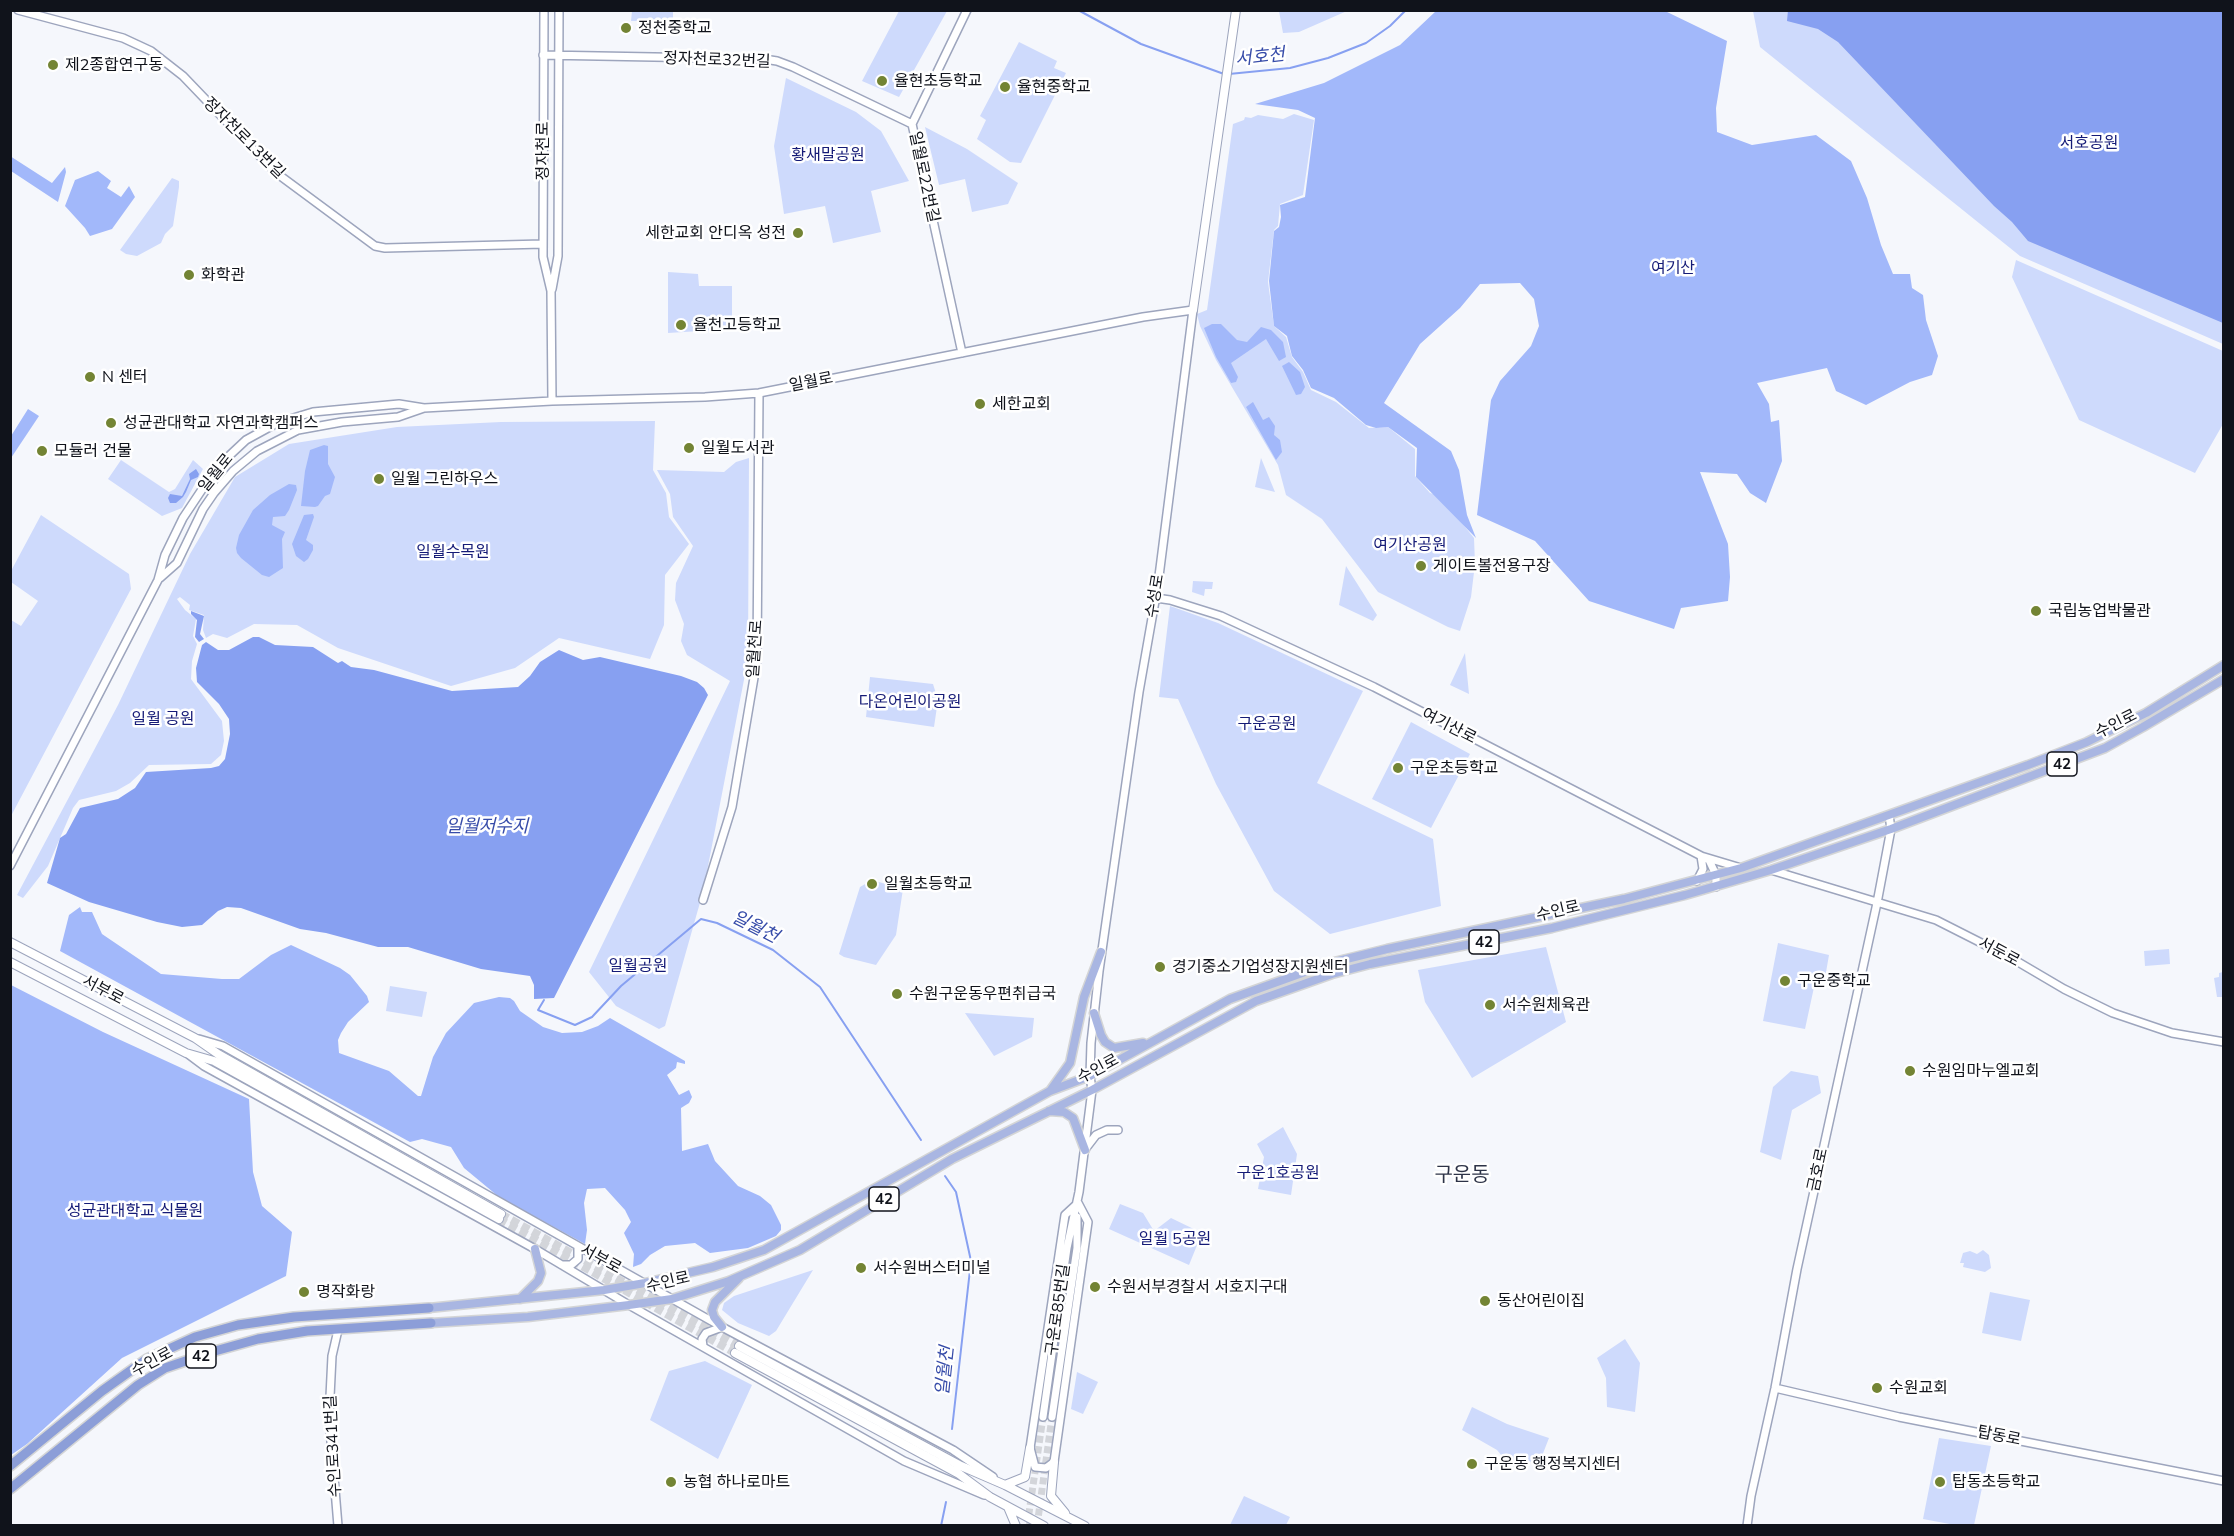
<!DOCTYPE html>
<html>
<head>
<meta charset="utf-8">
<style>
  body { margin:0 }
  #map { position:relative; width:2234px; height:1536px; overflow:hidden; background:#f5f7fc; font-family:Mulish,sans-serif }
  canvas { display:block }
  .frame { position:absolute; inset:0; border:12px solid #10131b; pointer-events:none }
</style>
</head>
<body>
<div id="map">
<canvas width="2234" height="1536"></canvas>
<div class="frame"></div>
</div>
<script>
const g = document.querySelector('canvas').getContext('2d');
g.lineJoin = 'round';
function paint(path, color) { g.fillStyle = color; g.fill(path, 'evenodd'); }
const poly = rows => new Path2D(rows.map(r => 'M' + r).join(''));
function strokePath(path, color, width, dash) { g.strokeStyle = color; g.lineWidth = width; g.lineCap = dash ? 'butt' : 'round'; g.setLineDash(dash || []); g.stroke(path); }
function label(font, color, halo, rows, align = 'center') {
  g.font = font + ' Mulish,"Noto Sans KR",sans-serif'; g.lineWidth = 5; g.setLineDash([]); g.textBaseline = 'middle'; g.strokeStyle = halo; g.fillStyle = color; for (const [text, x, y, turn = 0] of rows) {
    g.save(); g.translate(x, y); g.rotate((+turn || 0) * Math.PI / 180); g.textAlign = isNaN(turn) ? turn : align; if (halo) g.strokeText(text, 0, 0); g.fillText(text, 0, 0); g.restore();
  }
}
const green = poly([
  [632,11,673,11,673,21,631,21],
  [899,11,947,11,899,97,862,81],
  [1279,11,1347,11,1299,32,1283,33],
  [1753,11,2223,11,2223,344,2020,256,1760,47],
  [1019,42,1057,61,1054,68,1066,73,1021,163,1010,162,977,139,986,120,980,116],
  [786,78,856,112,881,131,909,181,871,191,881,232,833,243,825,206,784,214,774,146],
  [1294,114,1314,120,1303,195,1280,204,1278,226,1274,230,1268,282,1274,326,1286,337,1292,357,1303,372,1311,390,1336,402,1369,428,1388,427,1415,449,1415,476,1430,493,1440,496,1474,538,1475,564,1471,597,1460,631,1448,627,1378,592,1322,519,1286,495,1278,465,1216,360,1200,326,1197,314,1207,310,1233,124,1244,120,1245,117,1251,118,1258,115,1283,119],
  [925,127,967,149,1018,183,1008,204,972,212,965,179,939,185],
  [172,178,179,181,179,187,173,226,165,234,161,243,137,256,126,254,120,250],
  [2016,260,2223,351,2223,424,2195,473,2079,420,2012,277],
  [668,272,698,274,699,286,732,286,732,329,668,333],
  [655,421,653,470,666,493,669,517,689,544,665,575,664,625,650,659,559,638,515,668,451,686,338,648,297,625,254,624,227,638,213,634,206,638,203,630,204,615,189,610,190,605,180,597,177,599,185,610,196,619,193,636,197,644,192,661,191,679,222,721,224,741,221,755,211,764,149,765,130,783,116,791,79,800,73,808,48,866,23,898,17,895,118,705,190,554,235,477,289,444,397,427,501,422],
  [749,458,748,659,703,892,665,1026,659,1029,616,1006,589,972,730,681,687,655,681,641,684,624,675,600,676,583,693,546,673,517,670,494,657,470,724,472,736,462],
  [1261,458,1275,492,1255,487],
  [121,460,169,492,175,489,193,460,203,469,182,508,162,516,108,479],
  [41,515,129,574,131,589,11,816,11,620,21,626,38,601,11,582,11,571],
  [1346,566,1377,615,1373,621,1339,605],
  [1193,581,1213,582,1212,589,1205,589,1204,596,1192,592],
  [1170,606,1218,623,1363,691,1317,783,1433,839,1441,906,1330,934,1274,891,1216,784,1178,699,1159,697],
  [1465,653,1469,694,1450,685],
  [870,677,933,684,938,700,934,727,866,717],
  [1411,722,1470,754,1431,828,1372,799],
  [872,880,903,889,896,935,876,965,844,957,839,954,860,887],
  [1778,943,1829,955,1825,978,1816,978,1805,1029,1763,1021],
  [1546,947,1566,1022,1472,1078,1425,1002,1418,970],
  [2169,949,2170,964,2145,966,2144,951],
  [2223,972,2223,997,2217,997,2214,978,2219,977,2219,973],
  [390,986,427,992,422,1017,386,1011],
  [965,1013,1034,1018,1032,1037,994,1056],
  [1791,1071,1818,1076,1821,1093,1792,1110,1781,1160,1760,1152,1773,1087],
  [1283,1127,1297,1154,1291,1195,1258,1189,1264,1157,1257,1144],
  [1120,1204,1143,1213,1154,1231,1171,1218,1202,1233,1189,1265,1109,1229],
  [1983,1250,1989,1255,1991,1268,1985,1272,1963,1267,1964,1263,1960,1263,1963,1253,1970,1251,1977,1254],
  [813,1270,776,1331,769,1336,738,1323,722,1310,724,1303,734,1296],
  [1990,1292,2030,1300,2021,1341,1982,1333],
  [1625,1339,1640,1363,1635,1412,1607,1407,1606,1378,1597,1358],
  [705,1361,752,1385,718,1459,650,1420,669,1371],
  [1077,1372,1098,1382,1083,1414,1071,1409],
  [1472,1407,1507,1424,1549,1438,1540,1461,1522,1462,1512,1468,1497,1450,1462,1430],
  [1939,1438,1991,1446,1974,1525,1955,1525,1923,1519],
  [1244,1496,1290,1517,1286,1525,1230,1525]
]);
const forest = poly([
  [1436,11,1665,11,1727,41,1716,108,1717,132,1752,145,1816,135,1851,161,1867,198,1881,245,1893,274,1910,274,1912,288,1923,295,1926,320,1938,356,1932,375,1910,382,1866,405,1836,391,1827,368,1757,383,1769,404,1771,422,1779,420,1782,461,1766,503,1750,493,1737,474,1700,472,1728,544,1730,577,1728,601,1681,608,1674,629,1589,601,1535,541,1477,515,1491,400,1500,381,1531,346,1539,326,1534,299,1520,283,1480,284,1460,308,1420,344,1384,403,1451,451,1459,470,1467,515,1476,538,1416,477,1417,448,1388,427,1376,428,1366,425,1334,398,1311,388,1303,370,1292,356,1287,336,1274,326,1269,281,1274,231,1279,227,1281,217,1280,205,1305,197,1315,118,1298,110,1255,104,1324,83,1400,45],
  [10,156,52,183,65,167,66,172,58,202,11,171],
  [98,171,111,181,107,188,121,197,129,186,135,197,112,229,90,236,85,228,65,206,75,180],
  [1212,324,1221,324,1237,340,1247,342,1261,327,1271,330,1283,342,1286,357,1279,361,1266,339,1231,363,1238,377,1236,382,1231,383,1216,357,1204,328],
  [1289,362,1300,372,1305,387,1301,394,1296,395,1282,366],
  [1253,402,1263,420,1269,417,1275,426,1274,435,1280,440,1282,452,1276,460,1246,407],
  [28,409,39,416,11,458,11,436],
  [324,445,328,446,328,464,335,477,330,494,325,496,318,506,315,507,301,506,305,471,310,450],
  [289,484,296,485,297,490,289,510,285,516,273,517,272,525,285,532,282,539,283,568,269,577,262,575,241,558,237,553,236,548,239,535,253,510,270,495],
  [313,514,314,517,306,540,313,545,313,550,308,559,304,562,296,556,292,544,304,515],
  [80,907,82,912,92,912,102,934,161,974,222,979,239,979,271,955,291,945,340,968,350,975,367,996,369,1002,348,1022,341,1033,338,1040,339,1053,389,1071,418,1096,421,1096,433,1057,446,1033,474,1003,499,997,510,998,514,1001,520,1011,543,1027,562,1033,582,1032,598,1026,610,1018,685,1061,685,1064,677,1062,676,1068,667,1075,679,1095,689,1090,692,1097,689,1103,681,1108,682,1151,708,1144,715,1161,738,1186,760,1196,771,1205,781,1225,781,1230,776,1236,748,1248,710,1253,695,1243,665,1246,650,1255,641,1264,633,1267,634,1254,624,1233,631,1222,625,1210,605,1188,587,1189,584,1203,587,1230,585,1244,499,1197,464,1168,451,1147,422,1139,410,1142,60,951,69,915],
  [11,985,103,1032,249,1099,253,1172,262,1206,292,1232,286,1276,122,1358,27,1444,11,1455]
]);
const water = poly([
  [1788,10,2223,11,2223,323,2028,241,2012,222,1994,206,1838,42,1818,29,1787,21],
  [196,469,199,474,198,477,191,480,186,492,183,497,176,503,170,503,168,498,170,494,182,496,190,479,189,474],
  [191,611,204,616,200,634,204,639,199,642,195,637,197,620,191,614],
  [253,637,259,637,275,645,313,647,338,663,342,661,351,667,374,670,452,691,518,687,530,676,540,662,559,650,583,660,600,657,681,676,697,682,704,688,708,695,554,998,534,999,534,985,530,976,481,969,408,947,378,947,326,933,300,929,241,908,227,907,218,911,202,925,182,927,157,922,89,902,47,883,60,838,66,834,80,808,118,799,135,788,146,772,211,768,219,766,225,759,230,734,229,719,219,704,197,682,196,668,202,645,206,642,218,650,229,650]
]);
const stream = poly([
  [1078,10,1141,44,1224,74],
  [1229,74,1290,68,1328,58,1366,43,1390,26,1406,10],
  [544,1000,538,1010,575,1025,592,1017,621,986,701,919,717,923,773,950,820,987,921,1140],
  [945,1176,956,1192,971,1261,952,1429],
  [941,1526,946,1502]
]);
const tertiaryTunnel = poly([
  [1030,1526,1029,1513,1043,1417],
  [1037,1526,1052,1417]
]);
const secondaryTunnel = poly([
  [501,1214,739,1346],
  [499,1219,735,1353]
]);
const tertiary = poly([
  [18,10,123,38,151,51,183,76,275,172,375,246,385,248,543,244],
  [544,10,543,257,551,291,552,401],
  [543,55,764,59,777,61,793,67,912,124],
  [552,289,558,256,559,10],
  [962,353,912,124,967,10],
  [160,578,177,563,203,509,214,493,233,471,257,451,298,430,342,422,398,417,424,408],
  [1156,598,1170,600,1221,616,1374,687,1709,860,1716,875,1716,887],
  [10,866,158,580,165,555,183,518,209,479,230,455,246,440,277,423,313,412,399,404,424,408,552,401,705,397,759,393,1143,317,1193,310,1158,584,1139,692,1099,971,1091,1043,1090,1076,1092,1090,1079,1192,1067,1248,1043,1417],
  [1771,870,1936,920,2013,959,2064,989,2113,1013,2172,1033,2224,1042],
  [1697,881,1703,869,1701,856,1741,868],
  [703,900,732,807,757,660,759,393],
  [199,1039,223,1046,722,1327,953,1450,993,1477],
  [188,1054,204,1066,535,1249,629,1305,904,1461,984,1495],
  [1086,1148,1096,1135,1107,1130,1118,1130],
  [1078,1203,1088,1222,1054,1462,1046,1468,1035,1467,1030,1448,1065,1215,1078,1203],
  [562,1265,571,1265,578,1259,578,1247],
  [338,1330,332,1356,329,1417,338,1526],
  [703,1346,702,1339,706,1333,722,1327],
  [1775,1388,1899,1417,2224,1481],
  [1052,1417,1077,1248,1077,1217],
  [1747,1526,1751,1496,1775,1388,1797,1269,1877,903,1891,829,1889,815]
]);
const secondary = poly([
  [1193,310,1236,10],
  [10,942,195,1038,218,1054,501,1214],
  [10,962,186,1053,214,1061,499,1219],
  [739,1346,961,1466,1005,1485,1085,1526],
  [735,1353,959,1474,990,1497,1044,1526],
  [1054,1462,1051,1496,1065,1513],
  [1005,1485,1025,1477,1030,1448],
  [1008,1507,1016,1526]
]);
const primary = poly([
  [1094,1013,1101,1035,1105,1042,1114,1048,1143,1043],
  [1050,1091,1070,1063,1084,997,1101,952],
  [1049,1111,1064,1112,1073,1118,1085,1150],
  [520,1299,538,1281,541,1273,535,1249],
  [429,1308,604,1290,645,1283,713,1267,764,1250,1050,1091,1090,1076,1230,999,1330,963,1387,949,1624,899,1741,868,2028,765,2087,742,2146,713,2224,665],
  [431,1323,528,1317,629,1305,672,1299,729,1281,800,1250,952,1159,1092,1090,1256,1001,1332,974,1370,964,1552,928,1685,895,1771,870,1891,829,2105,748,2143,727,2224,679],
  [722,1327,714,1317,712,1310,715,1302,739,1278]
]);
const trunk = poly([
  [10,1466,102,1391,147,1359,195,1337,238,1325,294,1317,429,1308],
  [10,1489,138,1385,165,1368,215,1351,258,1339,307,1331,431,1323]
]);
const markers = [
  [626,28,6,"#738434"],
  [53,65,6,"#738434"],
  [882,81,6,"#738434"],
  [1005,87,6,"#738434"],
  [798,233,6,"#738434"],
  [189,275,6,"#738434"],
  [681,325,6,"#738434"],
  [90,377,6,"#738434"],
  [980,404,6,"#738434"],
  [111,423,6,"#738434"],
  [689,448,6,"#738434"],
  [42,451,6,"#738434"],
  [379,479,6,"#738434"],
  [1421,566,6,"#738434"],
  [2036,611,6,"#738434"],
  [1398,768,6,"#738434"],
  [872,884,6,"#738434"],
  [1160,967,6,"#738434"],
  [1785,981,6,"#738434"],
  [897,994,6,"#738434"],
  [1490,1005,6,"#738434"],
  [1910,1071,6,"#738434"],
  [861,1268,6,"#738434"],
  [1095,1287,6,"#738434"],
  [304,1292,6,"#738434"],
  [1485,1301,6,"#738434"],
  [1877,1388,6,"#738434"],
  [1472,1464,6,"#738434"],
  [671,1482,6,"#738434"],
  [1940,1482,6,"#738434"]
];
const shields = [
  [2062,764,30],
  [1484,942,30],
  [884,1199,30],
  [201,1356,30]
];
const shieldNames = [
  ["42",2062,764],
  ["42",1484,942],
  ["42",884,1199],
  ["42",201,1356]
];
const poiNames = [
  ["정천중학교",638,28],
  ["제2종합연구동",65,65],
  ["율현초등학교",894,81],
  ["율현중학교",1017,87],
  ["세한교회 안디옥 성전",786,233,"right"],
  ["화학관",201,275],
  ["율천고등학교",693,325],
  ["N 센터",102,377],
  ["세한교회",992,404],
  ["성균관대학교 자연과학캠퍼스",123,423],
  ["일월도서관",701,448],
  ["모듈러 건물",54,451],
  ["일월 그린하우스",391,479],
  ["게이트볼전용구장",1433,566],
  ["국립농업박물관",2048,611],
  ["구운초등학교",1410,768],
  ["일월초등학교",884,884],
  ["경기중소기업성장지원센터",1172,967],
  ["구운중학교",1797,981],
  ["수원구운동우편취급국",909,994],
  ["서수원체육관",1502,1005],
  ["수원임마누엘교회",1922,1071],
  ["서수원버스터미널",873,1268],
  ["수원서부경찰서 서호지구대",1107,1287],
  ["명작화랑",316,1292],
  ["동산어린이집",1497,1301],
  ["수원교회",1889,1388],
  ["구운동 행정복지센터",1484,1464],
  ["농협 하나로마트",683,1482],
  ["탑동초등학교",1952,1482]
];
const streetNames = [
  ["정자천로32번길",717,60,2],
  ["정자천로13번길",244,138,45],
  ["정자천로",543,151,-90],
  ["일월로22번길",924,177,78],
  ["일월로",811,382,-11],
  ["일월로",216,473,-51],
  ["수성로",1155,596,-81],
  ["일월천로",755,649,-86],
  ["수인로",2116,724,-27],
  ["여기산로",1449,726,27],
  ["수인로",1558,911,-13],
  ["서둔로",1999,952,28],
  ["서부로",103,990,28],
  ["수인로",1098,1069,-28],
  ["금호로",1818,1170,-78],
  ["서부로",601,1259,29],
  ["수인로",668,1282,-13],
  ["구운로85번길",1058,1310,-82],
  ["수인로",152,1362,-28],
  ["탑동로",1999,1436,11],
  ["수인로341번길",333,1446,-93]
];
const parkNames = [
  ["서호공원",2089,143],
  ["황새말공원",828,155],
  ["여기산",1673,268],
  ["여기산공원",1410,545],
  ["일월수목원",453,552],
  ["다온어린이공원",910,702],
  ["일월 공원",163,719],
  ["구운공원",1267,724],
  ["일월공원",638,966],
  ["구운1호공원",1278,1173],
  ["성균관대학교 식물원",135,1211],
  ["일월 5공원",1175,1239]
];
const waterNames = [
  ["서호천",1260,57,-6],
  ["일월저수지",487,827],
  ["일월천",755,927,27],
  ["일월천",945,1371,-84]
];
const quarterNames = [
  ["구운동",1462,1175]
];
paint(green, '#cedafc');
paint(forest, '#a2b8fa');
paint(water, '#87a0f1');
strokePath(stream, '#87a0f1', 2);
strokePath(tertiaryTunnel, '#d3d5da', 7, [7, 3.5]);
strokePath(secondaryTunnel, '#d3d5da', 8, [8, 4]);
strokePath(tertiary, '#9da5bd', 10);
strokePath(secondary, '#9da5bd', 10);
strokePath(primary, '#d4d5d6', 11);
strokePath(trunk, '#d4d5d6', 12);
strokePath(tertiary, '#fff', 7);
strokePath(secondary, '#fff', 8);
strokePath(primary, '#a9b6e2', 8);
strokePath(trunk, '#8c9ed8', 9);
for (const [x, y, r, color] of markers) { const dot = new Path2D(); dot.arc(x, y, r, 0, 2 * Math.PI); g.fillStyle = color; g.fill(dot); strokePath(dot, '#fff', 2); }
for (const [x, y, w] of shields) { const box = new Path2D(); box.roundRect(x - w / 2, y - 12, w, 24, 4.5); g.fillStyle = '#fff'; g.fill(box); strokePath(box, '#10131b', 1.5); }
label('bold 15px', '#10131b', null, shieldNames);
label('16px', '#10131b', '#fff', poiNames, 'left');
label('16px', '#10131b', '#fff', streetNames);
label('16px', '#151b77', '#fff', parkNames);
label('italic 18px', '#374ca9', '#fff', waterNames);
label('20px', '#2d3347', '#fff', quarterNames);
</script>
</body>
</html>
